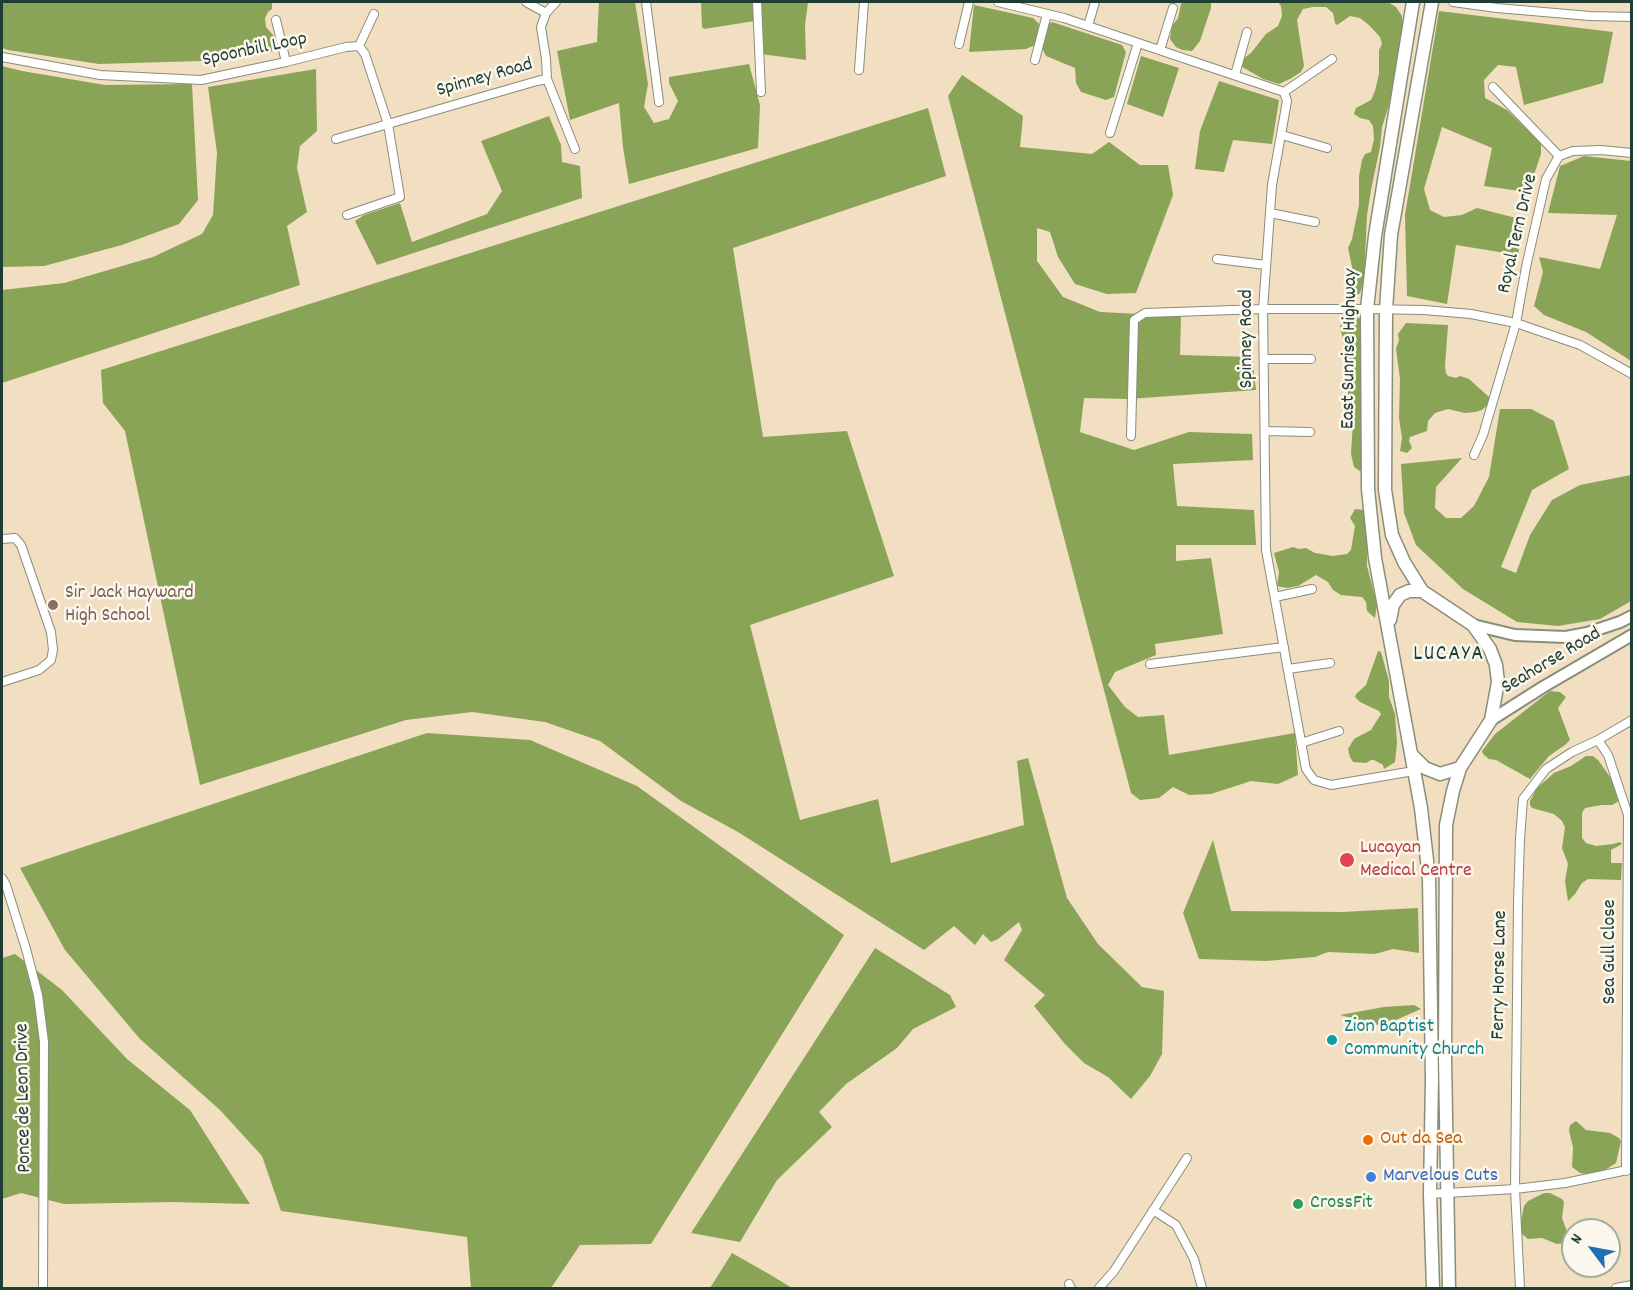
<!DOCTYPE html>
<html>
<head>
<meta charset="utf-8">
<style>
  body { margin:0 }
  #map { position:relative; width:1633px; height:1290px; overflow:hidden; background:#f2dec0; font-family:Dekko,sans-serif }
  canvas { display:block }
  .frame { position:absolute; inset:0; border:3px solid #1f3d34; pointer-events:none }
  .north { position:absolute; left:1561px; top:1218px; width:60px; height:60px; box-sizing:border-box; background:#fbf7ec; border:2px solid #a3ada2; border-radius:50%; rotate:302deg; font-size:16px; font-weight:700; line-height:24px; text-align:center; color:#1f3d34 }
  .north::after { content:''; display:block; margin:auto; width:21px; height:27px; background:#1f6fb2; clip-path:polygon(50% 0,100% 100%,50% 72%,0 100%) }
</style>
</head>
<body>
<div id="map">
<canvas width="1633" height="1290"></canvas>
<div class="frame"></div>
<div class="north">N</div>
</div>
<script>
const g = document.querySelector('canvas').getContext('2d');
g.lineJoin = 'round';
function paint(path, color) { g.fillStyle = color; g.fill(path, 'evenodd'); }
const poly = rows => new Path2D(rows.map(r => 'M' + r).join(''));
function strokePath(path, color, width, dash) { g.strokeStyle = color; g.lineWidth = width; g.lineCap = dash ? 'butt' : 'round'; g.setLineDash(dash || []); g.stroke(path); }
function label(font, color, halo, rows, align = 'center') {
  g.font = font + ' Dekko,sans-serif'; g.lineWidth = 5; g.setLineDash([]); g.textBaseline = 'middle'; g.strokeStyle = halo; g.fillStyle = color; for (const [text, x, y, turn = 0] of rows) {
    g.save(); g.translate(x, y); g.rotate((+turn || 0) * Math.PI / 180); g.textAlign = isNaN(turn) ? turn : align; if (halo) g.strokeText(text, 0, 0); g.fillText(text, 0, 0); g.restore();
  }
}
const forest = poly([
  [2,2,272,2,272,9,268,12,265,18,266,27,273,35,274,51,201,61,99,64,8,50,2,48],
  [599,2,635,2,648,84,644,107,654,123,669,119,678,101,669,83,669,77,749,64,760,105,758,148,629,184,623,147,619,103,570,120,557,51,597,42],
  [701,2,808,2,805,25,806,60,761,54,761,20,704,29,702,27],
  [1183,2,1211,2,1211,8,1200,41,1192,51,1182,50,1176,47,1170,39,1172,26,1178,18,1181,4],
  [1278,2,1388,2,1396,7,1402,16,1403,25,1399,59,1388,108,1382,127,1380,147,1371,190,1367,215,1364,279,1360,293,1355,297,1352,295,1354,276,1348,248,1352,239,1359,205,1359,176,1362,160,1365,154,1371,152,1374,139,1373,126,1369,120,1360,118,1354,114,1356,108,1371,100,1375,91,1379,74,1379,50,1382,44,1380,37,1370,26,1360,18,1350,16,1337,25,1335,23,1333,13,1326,7,1313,7,1303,9,1297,20,1304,66,1301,72,1290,79,1279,84,1263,79,1239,65,1240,61,1251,53,1266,34,1278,26,1282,16,1281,6],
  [974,5,1033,18,1039,24,1035,45,1026,49,969,52],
  [1439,11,1613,32,1603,83,1524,105,1516,67,1498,65,1484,80,1485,98,1507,110,1541,143,1541,154,1528,192,1484,186,1492,148,1442,127,1424,189,1430,210,1444,217,1462,215,1477,208,1516,218,1522,224,1518,255,1456,245,1447,304,1407,296,1405,215],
  [1052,22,1122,45,1126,52,1114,97,1106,100,1081,92,1076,83,1075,68,1046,56,1042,48,1048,24],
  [1141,56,1179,68,1163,117,1127,104],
  [2,66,22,71,105,85,192,84,198,200,179,224,122,245,44,266,2,267],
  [316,69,317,131,300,146,297,168,307,212,287,226,300,285,2,383,2,290,64,283,153,257,202,234,213,215,217,153,208,87],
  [962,75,1023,116,1020,147,1092,154,1109,142,1140,165,1168,165,1173,195,1136,293,1107,294,1075,284,1058,257,1050,232,1037,228,1037,261,1063,297,1100,312,1181,316,1180,355,1252,357,1256,390,1128,399,1084,398,1080,432,1134,450,1189,432,1252,434,1253,460,1173,464,1177,506,1254,510,1256,545,1176,545,1176,561,1211,558,1223,634,1155,644,1156,655,1115,672,1108,685,1125,707,1138,717,1164,715,1169,755,1295,733,1298,775,1278,784,1251,781,1211,794,1189,795,1173,787,1159,798,1140,800,1131,793,948,96],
  [1219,81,1279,100,1272,144,1233,140,1224,172,1195,169,1200,131],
  [928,108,946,176,733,248,763,437,847,431,894,576,750,625,800,820,878,799,891,863,1024,825,1017,761,1028,758,1067,898,1098,944,1142,987,1164,991,1162,1054,1150,1076,1131,1099,1108,1077,1084,1063,1065,1044,1034,1006,1045,995,1004,960,1022,930,1019,922,998,939,991,942,983,934,975,945,954,926,924,950,738,832,681,801,600,741,545,722,472,712,406,720,200,785,125,431,103,403,101,370],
  [549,116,561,145,562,162,580,166,582,198,377,265,355,221,364,215,400,203,412,242,487,214,502,191,481,141],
  [1584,156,1631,161,1631,361,1586,332,1544,315,1534,306,1543,272,1539,257,1600,269,1617,215,1548,213,1560,166],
  [1347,316,1354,316,1363,320,1364,323,1361,375,1363,386,1361,435,1364,463,1363,469,1360,471,1354,467,1351,454,1353,421,1348,406,1348,383,1344,367,1347,359,1340,326,1342,320],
  [1406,323,1448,325,1445,366,1446,373,1448,376,1456,378,1460,376,1469,379,1489,397,1490,403,1482,410,1475,412,1465,413,1448,409,1435,413,1428,421,1427,431,1410,437,1409,441,1412,448,1407,453,1400,451,1402,438,1399,418,1400,379,1396,349,1399,340,1398,334],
  [1500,409,1531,409,1554,421,1569,469,1532,490,1501,567,1516,573,1530,535,1552,500,1580,485,1631,475,1631,601,1600,619,1558,626,1517,622,1463,589,1416,545,1404,513,1401,464,1462,458,1436,487,1435,508,1446,518,1461,518,1474,506,1489,477],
  [1355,509,1365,510,1367,516,1367,566,1377,605,1375,618,1367,611,1366,602,1362,597,1341,595,1333,590,1328,582,1316,575,1298,586,1287,588,1277,586,1279,572,1274,553,1293,547,1299,549,1306,548,1315,553,1333,556,1347,554,1351,550,1355,526,1350,518],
  [1378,651,1381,652,1389,681,1389,697,1395,714,1397,743,1395,762,1384,769,1383,765,1374,760,1371,760,1366,763,1353,762,1350,757,1348,749,1354,739,1371,730,1381,714,1379,711,1360,702,1355,697,1356,694,1366,685],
  [1550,691,1560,692,1566,697,1558,708,1570,740,1565,745,1549,756,1530,779,1496,760,1489,759,1483,754,1482,751,1495,734],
  [427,733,530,740,637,786,844,935,651,1244,580,1245,551,1288,471,1288,467,1237,281,1211,262,1156,220,1110,140,1039,65,950,20,868],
  [1586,756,1593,756,1598,760,1610,777,1615,787,1619,801,1612,805,1602,805,1585,808,1582,813,1582,838,1586,843,1596,846,1613,844,1620,842,1622,844,1611,850,1611,863,1622,863,1621,880,1588,879,1582,883,1575,894,1568,901,1565,881,1568,864,1562,848,1565,827,1562,821,1554,814,1532,808,1530,805,1530,801,1537,788,1554,773,1571,766],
  [1213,840,1231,911,1342,912,1418,908,1419,953,1393,949,1375,954,1328,952,1315,957,1266,961,1199,959,1183,913],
  [875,948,950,995,956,1007,913,1029,897,1048,846,1084,819,1112,832,1127,777,1180,740,1242,691,1233],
  [15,954,62,990,127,1059,190,1110,250,1204,172,1202,64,1204,21,1193,2,1199,2,958],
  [1414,1005,1421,1009,1382,1026,1340,1015,1384,1007],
  [1576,1121,1586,1130,1610,1133,1619,1138,1621,1141,1616,1163,1605,1170,1587,1174,1580,1173,1572,1167,1573,1147,1569,1131,1570,1125],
  [1544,1193,1550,1193,1562,1199,1564,1202,1562,1218,1568,1234,1564,1243,1557,1244,1542,1238,1528,1239,1521,1233,1520,1226,1524,1206,1528,1201],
  [732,1253,769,1274,792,1288,710,1288]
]);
const minor = poly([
  [526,2,546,13],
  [646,2,659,102],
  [757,2,761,92],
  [998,2,1064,18,1284,92,1287,101,1272,185,1263,309,1266,550,1306,769,1314,780,1331,785,1414,771],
  [1453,2,1497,8,1590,16,1632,17],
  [276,20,286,62],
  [1088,26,1095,2],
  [959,44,969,2],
  [359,46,374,14],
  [1160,50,1173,8],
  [2,57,100,75,201,80,286,62,346,47,359,46,365,54,388,124,400,197,347,215],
  [1035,60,1047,14],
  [859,70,864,2],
  [1235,75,1247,32],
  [547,79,575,149],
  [1493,87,1559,156],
  [1284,92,1332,59],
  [1110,133,1138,43],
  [1282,135,1327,148],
  [336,139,537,81,547,79,546,59,541,27,546,13,556,2],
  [1270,213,1315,222],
  [1217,259,1266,265],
  [1264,359,1311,359],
  [1265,431,1310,432],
  [1131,436,1134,320,1145,313,1263,309,1367,309,1424,310,1471,314,1516,323,1580,345,1632,374],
  [1474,455,1483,435,1516,323,1526,267,1546,179,1559,156,1573,151,1601,150,1632,153],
  [2,539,15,538,21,545,51,632,53,650,51,660,39,670,2,682],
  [1275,597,1312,589],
  [1150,664,1284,647],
  [1288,669,1330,663],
  [1598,740,1608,755,1628,815,1626,1171],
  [1301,743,1339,731],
  [2,878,6,885,26,949,38,995,44,1042,43,1288],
  [1430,1194,1515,1189,1565,1183,1632,1169],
  [1153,1210,1176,1225,1194,1259,1202,1288],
  [1069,1284,1071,1288],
  [1099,1288,1114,1271,1187,1158],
  [1520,1288,1515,1189,1518,903,1520,839,1523,799,1546,769,1572,752,1598,740,1632,720],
  [1616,1288,1632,1285]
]);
const secondary = poly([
  [1473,625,1515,635,1566,637,1587,633,1620,622,1632,616],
  [1491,720,1543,687,1632,635]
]);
const primary = poly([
  [1413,2,1375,236,1367,309,1368,489,1375,558,1421,808,1429,878,1432,1078,1430,1194,1433,1288],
  [1422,591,1404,562,1392,535,1385,490,1386,310,1391,235,1432,2],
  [1390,620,1393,605,1400,595,1409,591,1422,591,1473,625,1490,649,1496,665,1498,682,1491,720,1460,768,1453,791,1446,825,1445,1059,1449,1288],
  [1411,754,1425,768,1440,774,1460,768]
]);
const markers = [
  [53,605,6,"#8d6e63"],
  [1347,860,8,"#e0444e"],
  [1332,1040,6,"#0f9aa8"],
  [1368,1140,6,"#e8710a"],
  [1371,1177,6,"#3f7fe0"],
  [1298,1204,6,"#2e9e5b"]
];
const streetNames = [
  ["Spoonbill Loop",255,51,-12],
  ["Spinney Road",485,79,-16],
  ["Royal Tern Drive",1519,234,-77],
  ["Spinney Road",1248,339,-90],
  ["East Sunrise Highway",1351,349,-89],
  ["Seahorse Road",1552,662,-31],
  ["Sea Gull Close",1611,952,-90],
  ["Ferry Horse Lane",1501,975,-89],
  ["Ponce de Leon Drive",25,1098,-91]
];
const educationNames = [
  ["Sir Jack Hayward",65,594],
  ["High School",65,617]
];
const healthNames = [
  ["Lucayan",1360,849],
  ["Medical Centre",1360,872]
];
const cultureNames = [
  ["Zion Baptist",1344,1028],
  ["Community Church",1344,1051]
];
const foodNames = [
  ["Out da Sea",1380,1140]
];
const shopNames = [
  ["Marvelous Cuts",1383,1177]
];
const leisureNames = [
  ["CrossFit",1310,1204]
];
const quarterNames = [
  ["LUCAYA",1449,656]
];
paint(forest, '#89a456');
strokePath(minor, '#888e7a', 10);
strokePath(secondary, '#888e7a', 14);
strokePath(primary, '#888e7a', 15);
strokePath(minor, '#fff', 8);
strokePath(secondary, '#fff', 10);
strokePath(primary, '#fff', 12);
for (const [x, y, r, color] of markers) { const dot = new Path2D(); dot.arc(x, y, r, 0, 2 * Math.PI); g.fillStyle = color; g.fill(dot); strokePath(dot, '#fbf7ec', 2); }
label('20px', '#1f3d34', '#fbf7ec', streetNames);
label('20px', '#785e54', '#fbf7ec', educationNames, 'left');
label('20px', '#be3a42', '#fbf7ec', healthNames, 'left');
label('20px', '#0d838f', '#fbf7ec', cultureNames, 'left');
label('20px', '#c56008', '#fbf7ec', foodNames, 'left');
label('20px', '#366cbe', '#fbf7ec', shopNames, 'left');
label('20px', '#27864d', '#fbf7ec', leisureNames, 'left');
g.letterSpacing = '1.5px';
label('22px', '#1f3d34', '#fbf7ec', quarterNames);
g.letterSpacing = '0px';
</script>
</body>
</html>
